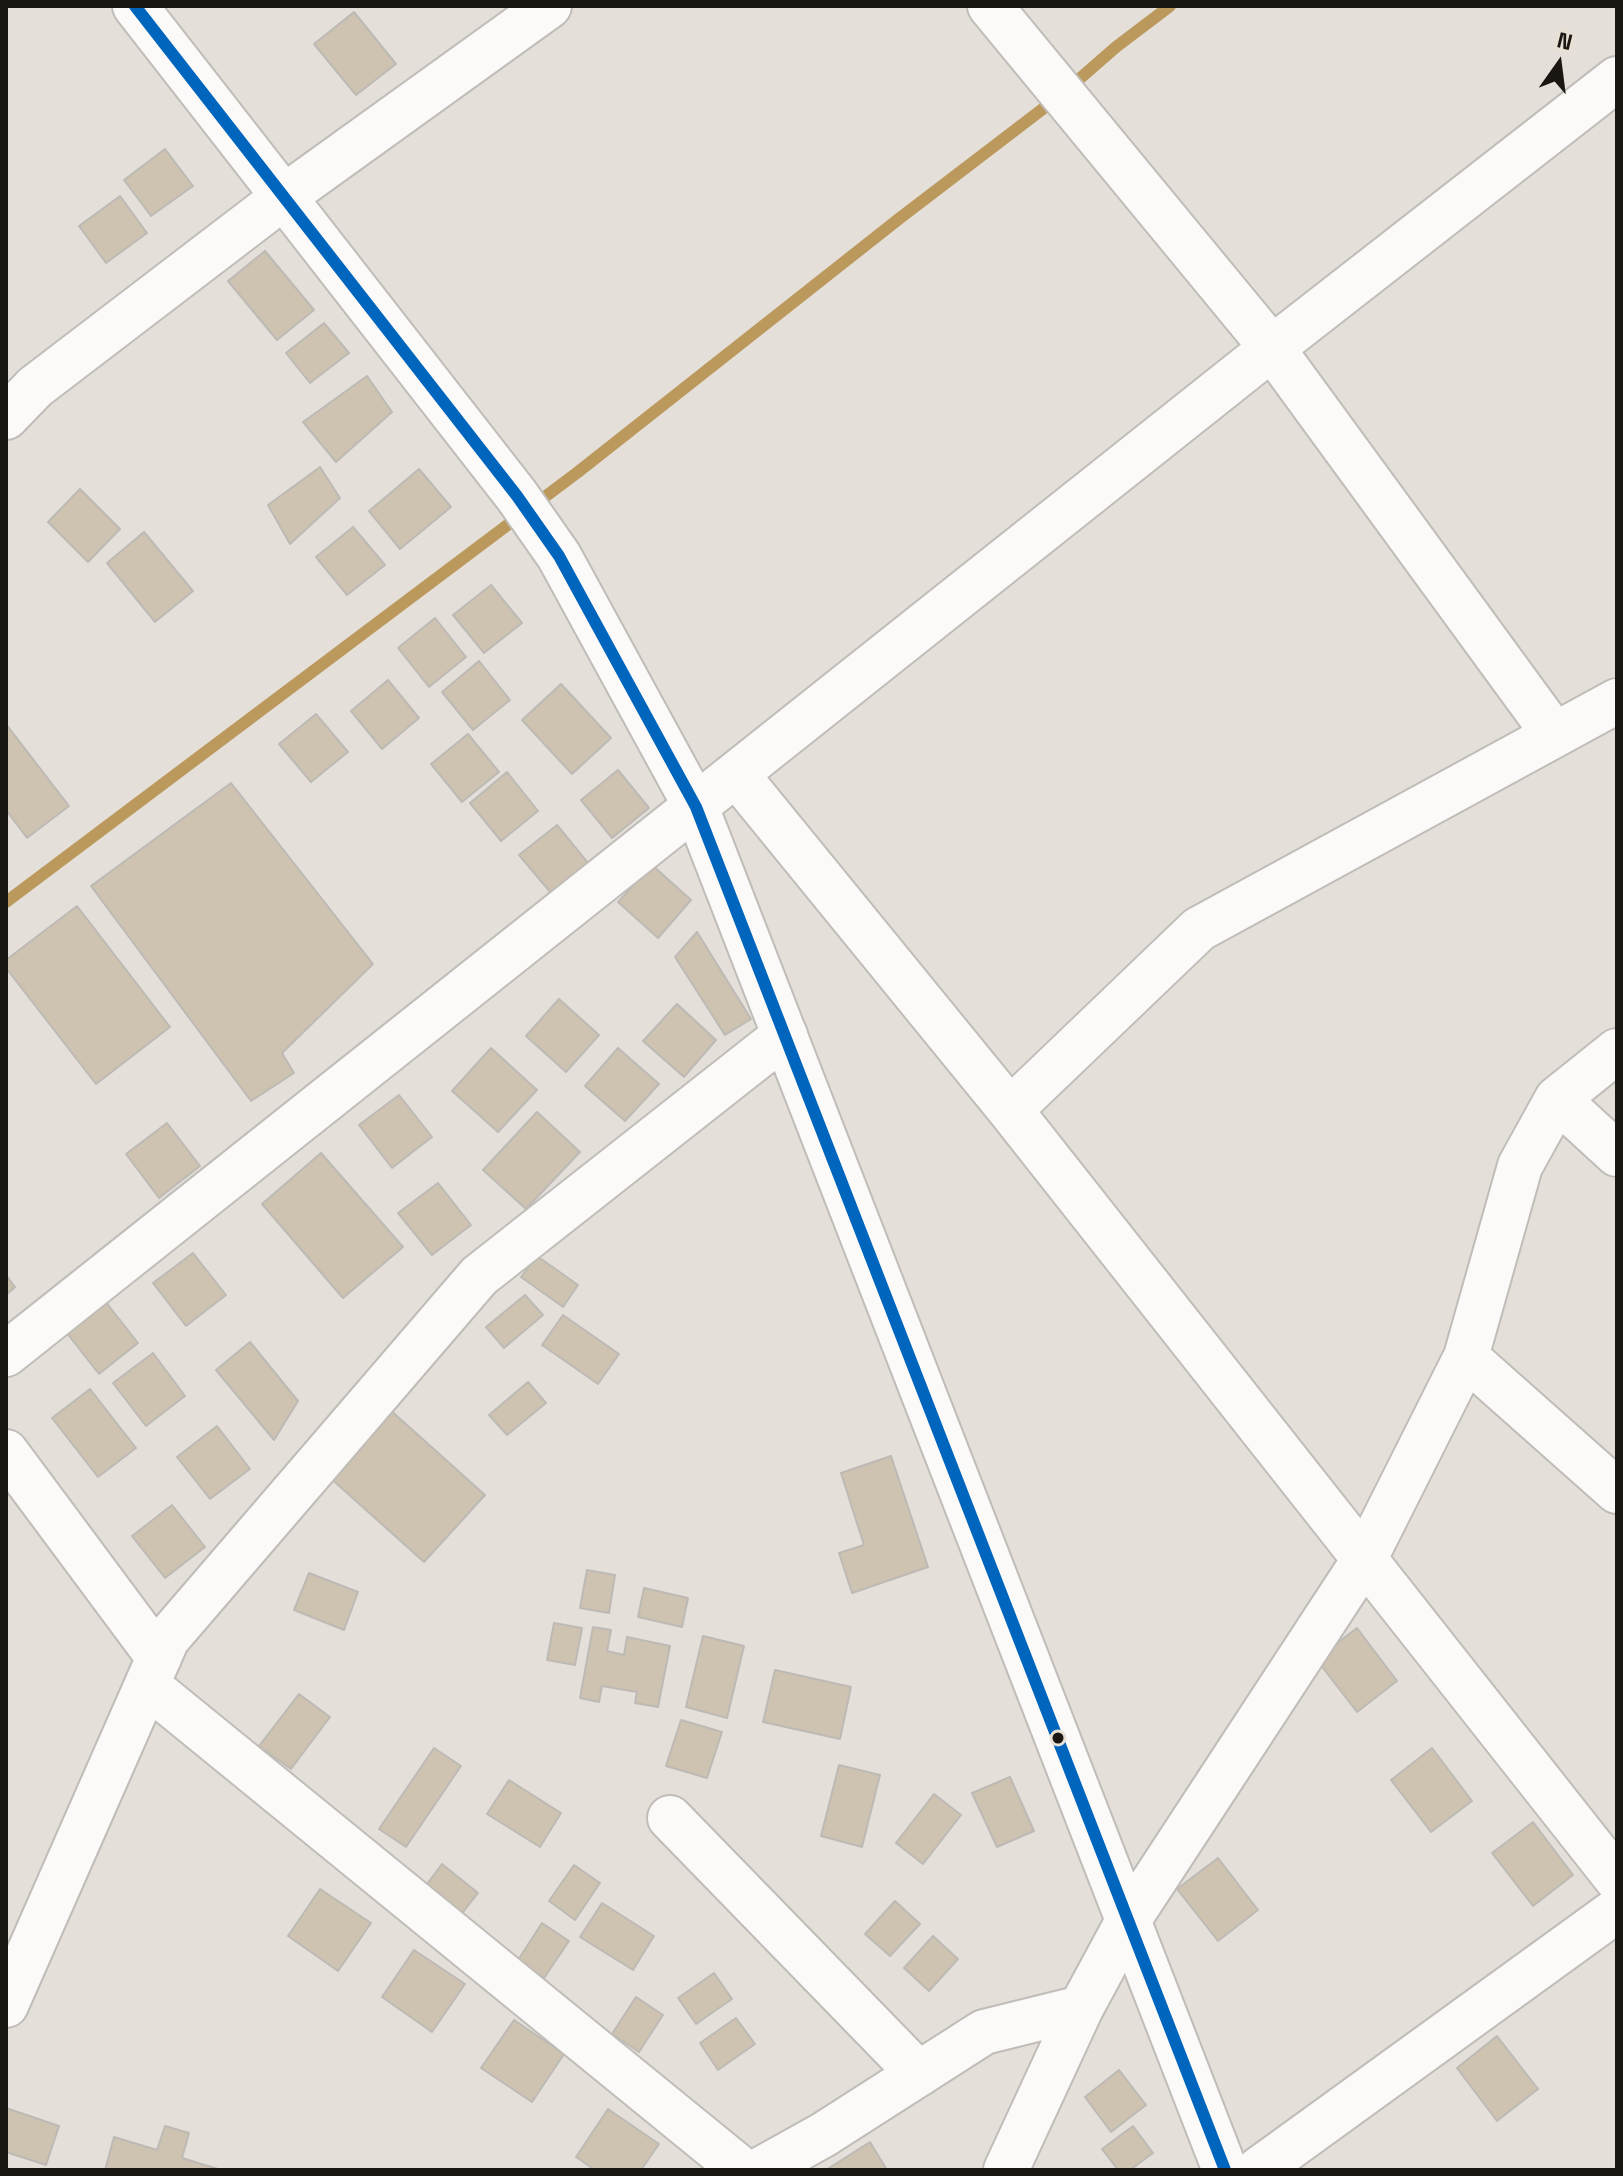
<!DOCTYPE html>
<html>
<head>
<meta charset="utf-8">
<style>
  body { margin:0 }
  #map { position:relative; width:1623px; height:2176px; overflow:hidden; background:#e4dfd9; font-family:"Space Grotesk",sans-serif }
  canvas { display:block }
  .frame { position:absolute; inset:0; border:8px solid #1a1713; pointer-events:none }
  .north { position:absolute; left:1519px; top:24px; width:80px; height:80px; -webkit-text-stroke:6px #e8e0d5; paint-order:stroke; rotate:14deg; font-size:22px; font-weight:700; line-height:32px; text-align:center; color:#1a1713 }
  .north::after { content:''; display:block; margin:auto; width:28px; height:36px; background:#1a1713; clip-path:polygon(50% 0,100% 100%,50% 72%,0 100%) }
</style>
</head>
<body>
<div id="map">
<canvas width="1623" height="2176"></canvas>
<div class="frame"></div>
<div class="north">N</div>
</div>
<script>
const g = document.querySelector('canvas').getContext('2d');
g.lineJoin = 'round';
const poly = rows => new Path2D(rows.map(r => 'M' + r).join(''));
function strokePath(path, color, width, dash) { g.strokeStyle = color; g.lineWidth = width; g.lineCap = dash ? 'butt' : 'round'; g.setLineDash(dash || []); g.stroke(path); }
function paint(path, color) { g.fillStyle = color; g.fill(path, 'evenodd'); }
const stream = poly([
  [6,902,578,472,900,218,1061,95,1116,47,1170,6]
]);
const building = poly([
  [354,12,396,64,356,95,314,44,354,12],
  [165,149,193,186,151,216,124,180,165,149],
  [120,196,147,233,106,263,79,226,120,196],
  [265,251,314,310,277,340,228,281,265,251],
  [324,323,349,353,310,383,286,353,324,323],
  [367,376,392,412,336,462,303,422,367,376],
  [320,467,340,498,290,544,268,505,320,467],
  [419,469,451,507,400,549,369,511,419,469],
  [80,489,120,529,88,562,48,522,80,489],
  [353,527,385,565,347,595,316,557,353,527],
  [144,532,193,591,155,622,107,563,144,532],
  [491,585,522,623,484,653,453,615,491,585],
  [435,618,466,657,429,687,398,648,435,618],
  [479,661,510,700,473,730,442,692,479,661],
  [388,680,419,718,382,749,351,711,388,680],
  [561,684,611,738,572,774,522,720,561,684],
  [316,714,348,752,311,782,279,744,316,714],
  [6,724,69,806,27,838,6,810,6,724],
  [468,734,499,772,462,802,431,764,468,734],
  [618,770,649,808,612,838,581,800,618,770],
  [507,772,538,811,501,841,470,803,507,772],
  [231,783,373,964,282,1053,294,1073,251,1101,91,886,231,783],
  [557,825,588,863,551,893,519,855,557,825],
  [652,865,691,900,658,938,618,902,652,865],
  [77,906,170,1027,96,1084,6,968,6,960,77,906],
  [697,932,751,1019,725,1035,675,957,697,932],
  [559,999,599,1035,566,1072,526,1036,559,999],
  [677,1004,716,1040,684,1077,643,1041,677,1004],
  [491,1048,537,1090,498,1132,452,1091,491,1048],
  [618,1048,659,1084,625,1121,585,1086,618,1048],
  [399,1095,432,1137,392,1168,359,1125,399,1095],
  [537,1112,580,1152,526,1209,483,1170,537,1112],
  [167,1123,200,1166,159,1198,126,1154,167,1123],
  [321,1153,403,1247,343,1298,262,1204,321,1153],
  [438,1183,471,1225,432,1255,398,1213,438,1183],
  [193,1253,226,1295,186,1326,153,1283,193,1253],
  [537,1256,578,1285,563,1307,521,1277,537,1256],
  [6,1275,15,1287,6,1295,6,1275],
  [525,1295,543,1315,504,1348,486,1327,525,1295],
  [105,1301,138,1343,99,1374,66,1332,105,1301],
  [563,1315,619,1354,598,1384,542,1345,563,1315],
  [250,1342,298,1401,274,1440,216,1370,250,1342],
  [153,1353,185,1396,146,1426,113,1383,153,1353],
  [528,1382,546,1403,507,1435,489,1415,528,1382],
  [90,1389,136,1448,98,1477,52,1418,90,1389],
  [388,1408,485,1495,424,1562,327,1475,388,1408],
  [217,1426,250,1469,210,1499,177,1457,217,1426],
  [891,1456,928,1567,852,1593,839,1553,864,1545,841,1473,891,1456],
  [172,1505,205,1547,165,1578,132,1536,172,1505],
  [587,1570,615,1575,609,1613,580,1608,587,1570],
  [309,1573,358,1592,344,1630,294,1610,309,1573],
  [644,1588,688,1598,682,1627,638,1617,644,1588],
  [554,1623,582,1628,575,1665,547,1660,554,1623],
  [593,1627,611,1630,607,1651,624,1655,627,1637,670,1646,658,1707,635,1703,637,1692,602,1686,599,1702,580,1698,593,1627],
  [1357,1628,1397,1681,1357,1712,1316,1659,1357,1628],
  [703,1636,744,1646,727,1718,686,1707,703,1636],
  [775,1670,851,1687,840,1739,763,1722,775,1670],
  [299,1694,330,1717,291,1769,259,1746,299,1694],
  [681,1720,722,1732,707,1778,666,1766,681,1720],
  [434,1748,461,1766,406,1847,379,1829,434,1748],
  [1432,1748,1472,1801,1431,1832,1391,1780,1432,1748],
  [839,1765,880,1775,862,1847,821,1836,839,1765],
  [1010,1777,1034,1831,997,1847,972,1793,1010,1777],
  [509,1780,561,1813,540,1847,487,1814,509,1780],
  [934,1794,961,1815,923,1864,896,1843,934,1794],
  [1533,1822,1573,1875,1533,1906,1492,1853,1533,1822],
  [1218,1858,1258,1910,1218,1941,1177,1889,1218,1858],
  [442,1864,478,1893,460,1916,424,1888,442,1864],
  [574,1865,600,1883,575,1920,549,1901,574,1865],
  [320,1889,371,1923,338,1971,288,1936,320,1889],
  [895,1901,920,1924,890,1956,865,1934,895,1901],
  [602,1903,654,1936,633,1970,580,1937,602,1903],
  [542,1923,569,1941,544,1978,518,1960,542,1923],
  [933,1936,958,1959,929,1991,904,1968,933,1936],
  [414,1950,465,1984,432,2032,382,1997,414,1950],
  [714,1973,732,1999,696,2024,678,1998,714,1973],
  [636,1997,663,2015,639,2052,612,2034,636,1997],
  [736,2018,755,2044,718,2070,700,2043,736,2018],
  [514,2020,564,2054,532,2102,481,2068,514,2020],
  [1497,2036,1538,2089,1497,2121,1457,2068,1497,2036],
  [1119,2070,1146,2105,1111,2132,1085,2097,1119,2070],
  [6,2108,59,2126,46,2165,6,2152,6,2108],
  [608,2109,659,2144,641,2170,595,2170,576,2157,608,2109],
  [165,2126,189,2133,182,2158,221,2170,105,2170,114,2137,157,2150,165,2126],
  [1133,2126,1153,2153,1130,2170,1118,2170,1102,2149,1133,2126],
  [870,2142,887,2170,826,2170,870,2142]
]);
const minor = poly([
  [990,6,1272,348,1554,734],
  [6,417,35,387,285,196,549,6],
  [736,774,1010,1110,1617,1879],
  [1557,1099,1617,1154],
  [1010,1110,1199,929,1617,701],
  [6,1354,1272,348,1617,79],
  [1466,1357,1617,1491],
  [6,1452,159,1658],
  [147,1685,742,2170],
  [670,1818,919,2074],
  [1129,1919,1364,1560,1466,1357,1520,1166,1557,1099,1617,1051],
  [6,2005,167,1639,479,1276,785,1035],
  [760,2170,823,2135,984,2032,1081,2008],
  [1258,2170,1617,1910]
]);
const major = poly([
  [1006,2170,1081,2008,1129,1919]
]);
const highway = poly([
  [135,6,517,496,559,556,696,807,1225,2170]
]);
const bus1 = poly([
  [135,6,517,496,559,556,696,807,1225,2170]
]);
const markers = [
  [1058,1738,7,"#1a1713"]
];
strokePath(stream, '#bb995d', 12);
paint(building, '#cec2b0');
strokePath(building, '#bdbab5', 2);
strokePath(minor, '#c0bcb8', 48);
strokePath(major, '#c0bcb8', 48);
strokePath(highway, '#c0bcb8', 48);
strokePath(minor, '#fbfaf9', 44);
strokePath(major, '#fbfaf9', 44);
strokePath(highway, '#fbfaf9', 44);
strokePath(bus1, '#0065bd', 12);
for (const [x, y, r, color] of markers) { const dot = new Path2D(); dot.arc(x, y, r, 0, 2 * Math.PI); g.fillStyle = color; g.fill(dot); strokePath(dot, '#e8e0d5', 3); }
</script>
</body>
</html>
